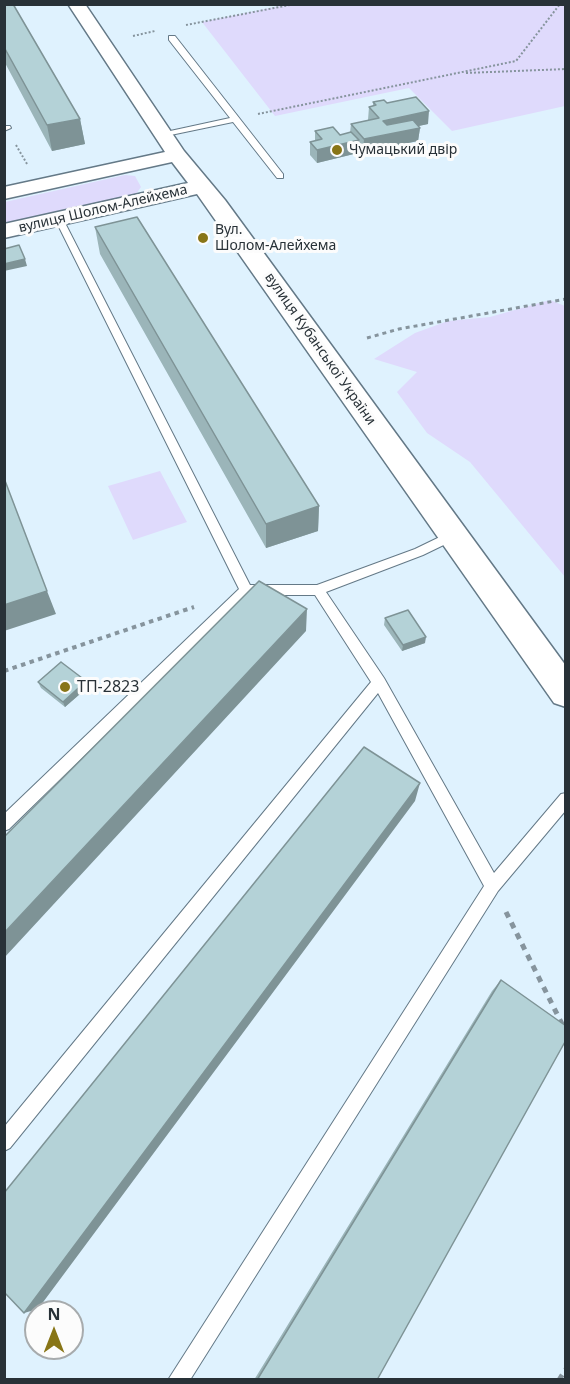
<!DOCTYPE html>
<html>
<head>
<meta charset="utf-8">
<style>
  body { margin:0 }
  #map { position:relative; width:570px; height:1384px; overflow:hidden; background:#dff2fe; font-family:"Noto Sans",sans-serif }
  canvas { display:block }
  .frame { position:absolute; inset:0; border:6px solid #283137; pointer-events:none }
  .north { position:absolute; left:24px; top:1300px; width:60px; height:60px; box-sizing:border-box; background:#fcfcfc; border:2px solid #a7abad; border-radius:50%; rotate:0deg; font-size:16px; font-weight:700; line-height:24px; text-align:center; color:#283137 }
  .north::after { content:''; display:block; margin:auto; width:21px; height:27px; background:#887517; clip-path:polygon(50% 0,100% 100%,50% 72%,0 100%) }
</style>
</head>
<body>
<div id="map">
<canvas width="570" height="1384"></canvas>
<div class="frame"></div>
<div class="north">N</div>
</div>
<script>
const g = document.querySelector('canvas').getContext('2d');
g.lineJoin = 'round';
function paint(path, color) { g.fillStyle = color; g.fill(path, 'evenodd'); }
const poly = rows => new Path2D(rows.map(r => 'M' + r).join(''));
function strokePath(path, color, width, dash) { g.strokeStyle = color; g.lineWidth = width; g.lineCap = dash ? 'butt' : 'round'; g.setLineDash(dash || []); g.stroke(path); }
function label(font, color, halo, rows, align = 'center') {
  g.font = font + ' "Noto Sans",sans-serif'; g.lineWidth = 6; g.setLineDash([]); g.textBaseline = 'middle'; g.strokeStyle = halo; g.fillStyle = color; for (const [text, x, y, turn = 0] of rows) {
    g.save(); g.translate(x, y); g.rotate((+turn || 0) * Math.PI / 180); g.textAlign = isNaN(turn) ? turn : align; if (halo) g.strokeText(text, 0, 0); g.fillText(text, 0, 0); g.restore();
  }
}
const green = poly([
  [284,5,565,5,565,106,452,131,409,88,275,116,202,22],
  [125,175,135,176,141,187,136,194,5,224,5,202],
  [550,300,565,306,565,577,470,462,427,433,397,392,417,372,374,359,415,333,448,321,490,317],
  [160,471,187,522,133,540,108,486]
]);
const pathFar3 = poly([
  [186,25,295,4],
  [133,36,155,31],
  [466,73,566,69],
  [258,114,516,61,560,4],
  [16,145,27,164]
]);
const pathFar2 = poly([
  [367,338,399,329,566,299]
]);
const pathFar1 = poly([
  [4,671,194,607]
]);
const path = poly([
  [506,912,566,1032],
  [559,1380,566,1369]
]);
const lane = poly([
  [169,36,175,36,283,174,283,178,277,178,233,122,161,137,161,133,230,118,169,40,169,36],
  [4,126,10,126,11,128,4,131,4,126],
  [59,216,63,219,250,585,317,585,415,549,448,533,456,533,458,536,456,539,423,555,326,592,384,678,494,873,561,794,566,793,566,810,498,891,190,1380,168,1380,484,886,378,693,10,1148,4,1151,4,1127,371,682,315,595,249,595,9,829,4,831,4,814,239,589,55,219,59,216]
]);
const secondary = poly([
  [68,4,85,4,184,151,225,200,566,666,566,707,554,703,197,194,4,238,4,224,188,183,172,162,4,199,4,187,165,152,68,4]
]);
const wall = poly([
  [4,4,80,119,85,144,52,151,4,61],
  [373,102,387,103,428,124,418,126,420,128,418,141,363,152,358,147,358,153,317,163,310,155,310,142,315,141,315,131,340,135,350,133,351,124,369,121,368,120,369,107,373,106],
  [95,227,319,506,318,531,266,548,100,254],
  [385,618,425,643,402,651,384,625],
  [86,681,88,687,65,707,41,688,38,682],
  [501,980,377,1380,254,1380,492,991]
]);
const shadedWall = poly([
  [429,111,428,124,382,134,383,121],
  [80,119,85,144,52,151,47,125],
  [420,128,418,141,363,152,364,139],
  [359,140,358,153,317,163,317,150],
  [25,259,27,266,4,271,4,264],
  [319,506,318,531,266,548,266,524],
  [47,591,56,614,4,631,4,605],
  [307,609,306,631,4,958,4,933],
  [426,637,425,643,402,651,403,645],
  [86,681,88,687,65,707,63,702],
  [420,783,415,801,38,1309,24,1313]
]);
const building = poly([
  [4,4,13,4,80,119,47,125,4,47,4,4],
  [416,97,429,111,383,121,387,125,413,120,420,128,364,139,351,124,379,118,369,107,376,105,373,102,384,100,387,103,416,97],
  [333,127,340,135,351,132,359,140,317,150,310,142,322,139,315,131,333,127],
  [137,217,319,506,266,524,95,227,137,217],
  [19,245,25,259,4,264,4,249,19,245],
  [4,478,47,591,4,605,4,478],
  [259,581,307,609,4,933,4,837,259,581],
  [408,610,426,637,403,645,385,618,408,610],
  [61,662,86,681,63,702,38,682,61,662],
  [364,747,420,783,24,1313,4,1292,4,1193,364,747],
  [501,980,566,1026,566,1040,377,1380,257,1380,501,980]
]);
const markers = [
  [337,150,6,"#887517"],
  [203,238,6,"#887517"],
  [65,687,6,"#887517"]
];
const farPoinames = [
  ["Чумацький двір",349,150],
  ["Вул.",215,230],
  ["Шолом-Алейхема",215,246]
];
const farStreetnames = [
  ["вулиця Шолом-Алейхема",103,209,-13],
  ["вулиця Кубанської України",320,349,55]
];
const poiNames = [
  ["ТП-2823",77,687]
];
paint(green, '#dfdafc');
strokePath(lane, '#647987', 2);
strokePath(secondary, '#647987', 3);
strokePath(pathFar3, '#86949d', 2, [2, 2]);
strokePath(pathFar2, '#86949d', 3, [4, 4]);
strokePath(pathFar1, '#86949d', 4, [4.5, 4.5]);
strokePath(path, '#86949d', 5, [6, 6]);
paint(lane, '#fff');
paint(secondary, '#fff');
paint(wall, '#9bb5b9');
paint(shadedWall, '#7e9396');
paint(building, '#b4d2d7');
strokePath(building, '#7e9396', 1.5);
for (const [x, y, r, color] of markers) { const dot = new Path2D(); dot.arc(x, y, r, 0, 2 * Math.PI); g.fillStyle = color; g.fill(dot); strokePath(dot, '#fcfcfc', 2); }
label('14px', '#283137', '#fcfcfc', farPoinames, 'left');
label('14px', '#283137', '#fcfcfc', farStreetnames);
label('16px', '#283137', '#fcfcfc', poiNames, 'left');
</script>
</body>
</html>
